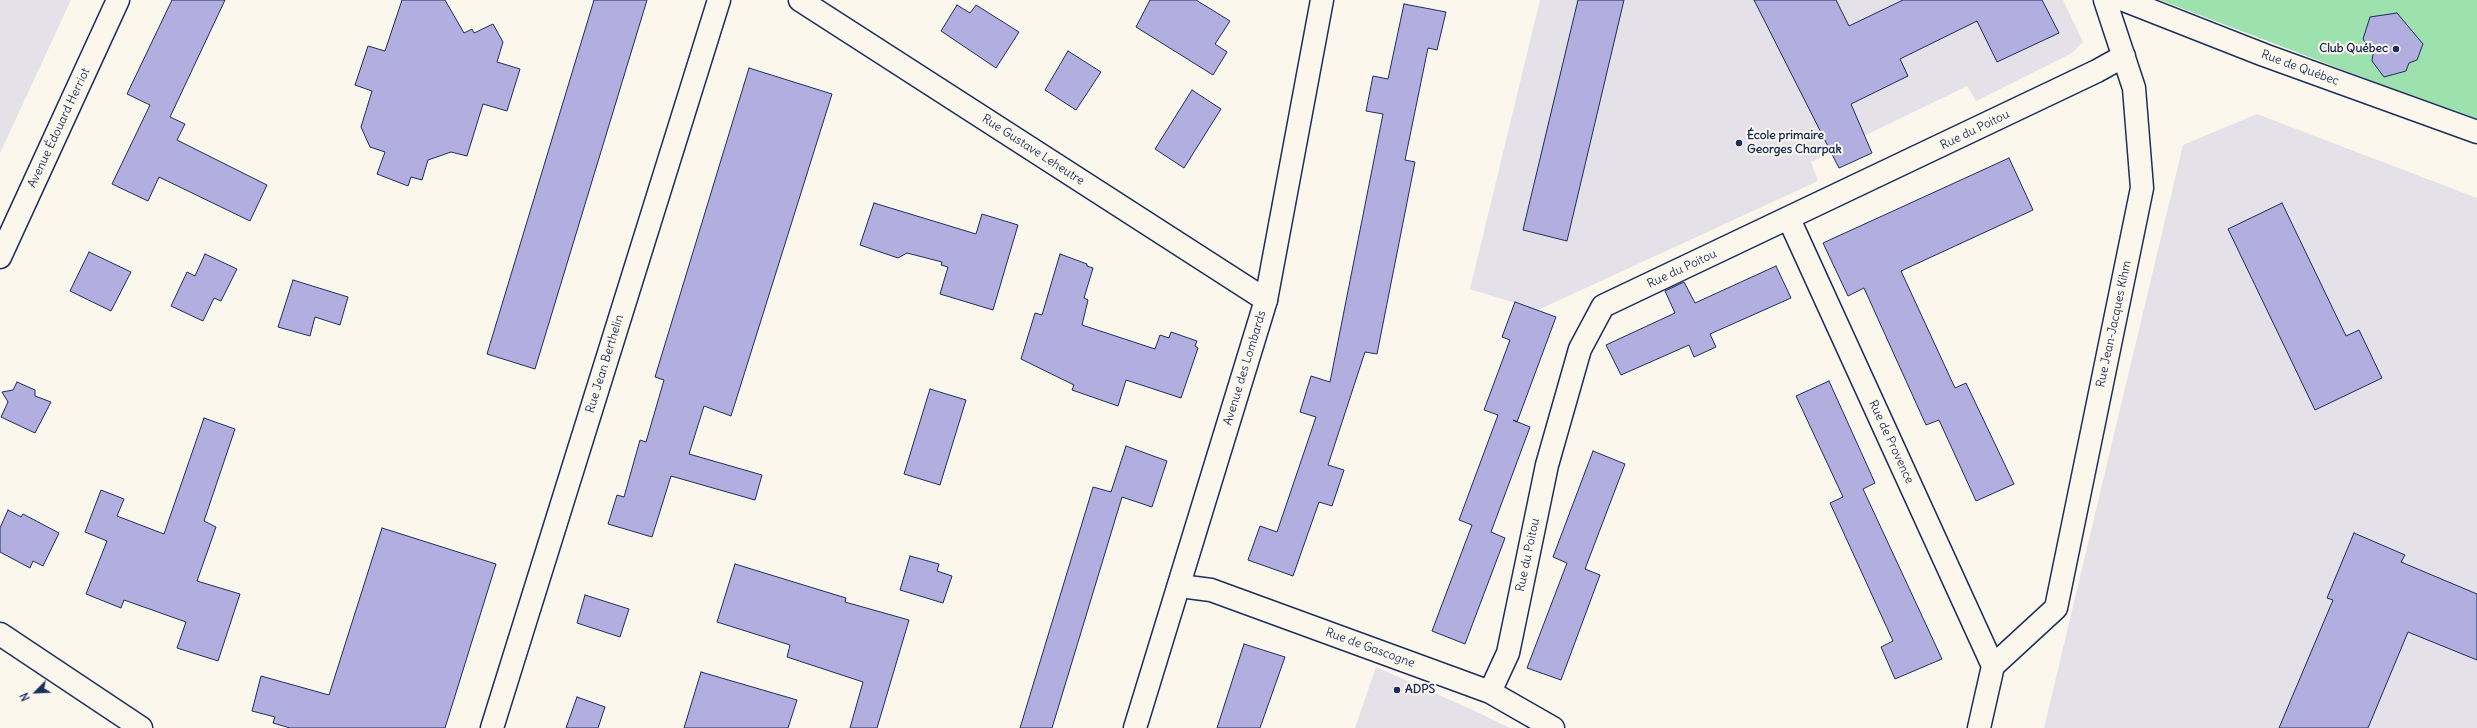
<!DOCTYPE html>
<html>
<head>
<meta charset="utf-8">
<style>
  body { margin:0 }
  #map { position:relative; width:2477px; height:728px; overflow:hidden; background:#fbf7ec; font-family:Delius,sans-serif }
  canvas { display:block }
  .north { position:absolute; left:16px; top:672px; width:40px; height:40px; -webkit-text-stroke:3px #fbf7ec; paint-order:stroke; rotate:246deg; font-size:11px; font-weight:700; line-height:16px; text-align:center; color:#1b2f5e }
  .north::after { content:''; display:block; margin:auto; width:14px; height:18px; background:#1b2f5e; clip-path:polygon(50% 0,100% 100%,50% 72%,0 100%) }
</style>
</head>
<body>
<div id="map">
<canvas width="2477" height="728"></canvas>
<div class="north">N</div>
</div>
<script>
const g = document.querySelector('canvas').getContext('2d');
g.lineJoin = 'round';
function paint(path, color) { g.fillStyle = color; g.fill(path, 'evenodd'); }
const poly = rows => new Path2D(rows.map(r => 'M' + r).join(''));
function strokePath(path, color, width, dash) { g.strokeStyle = color; g.lineWidth = width; g.lineCap = dash ? 'butt' : 'round'; g.setLineDash(dash || []); g.stroke(path); }
function label(font, color, halo, rows, align = 'center') {
  g.font = font + ' Delius,sans-serif'; g.lineWidth = 4; g.setLineDash([]); g.textBaseline = 'middle'; g.strokeStyle = halo; g.fillStyle = color; for (const [text, x, y, turn = 0] of rows) {
    g.save(); g.translate(x, y); g.rotate((+turn || 0) * Math.PI / 180); g.textAlign = isNaN(turn) ? turn : align; if (halo) g.strokeText(text, 0, 0); g.fillText(text, 0, 0); g.restore();
  }
}
const built = poly([
  [0,0,71,0,0,153],
  [1540,0,2063,0,2083,42,2072,53,1976,101,1967,86,1831,152,1811,162,1818,181,1538,310,1470,289],
  [2257,114,2477,198,2477,728,2044,728,2183,145],
  [1376,667,1477,712,1510,728,1355,728]
]);
const green = poly([
  [2160,0,2477,0,2477,121]
]);
const building = poly([
  [172,0,225,0,170,117,185,124,177,140,267,185,250,221,159,177,148,201,112,184,150,105,127,94,172,0],
  [402,0,445,0,464,33,472,29,474,33,493,24,503,42,497,62,520,69,507,111,483,104,467,156,451,152,428,160,422,180,411,177,408,186,377,174,385,152,370,147,361,127,372,91,355,85,368,46,385,51,402,0],
  [594,0,647,0,535,369,487,354,594,0],
  [1150,0,1196,0,1230,21,1215,44,1227,52,1213,75,1136,27,1150,0],
  [1578,0,1624,0,1567,241,1523,230,1578,0],
  [1754,0,1836,0,1849,26,1903,0,2042,0,2059,33,1997,62,1977,21,1900,59,1908,76,1851,104,1872,153,1839,168,1754,0],
  [1404,4,1446,12,1437,50,1428,48,1405,160,1415,162,1377,354,1365,352,1328,465,1344,470,1332,506,1319,502,1293,576,1248,560,1260,526,1277,532,1316,417,1300,412,1311,376,1330,382,1383,114,1366,111,1373,76,1388,79,1404,4],
  [957,5,970,13,976,5,1019,32,996,68,941,31,957,5],
  [2397,13,2423,44,2417,60,2409,63,2406,71,2384,77,2372,61,2373,54,2363,39,2370,17,2397,13],
  [1068,51,1101,72,1076,110,1045,90,1068,51],
  [749,68,832,94,731,416,704,406,689,454,762,475,755,500,671,476,652,537,608,524,617,495,624,497,640,440,646,442,664,380,655,377,749,68],
  [1192,90,1221,109,1184,168,1155,149,1192,90],
  [2009,158,2033,210,1901,271,1955,388,1966,383,2014,484,1976,501,1939,420,1926,425,1864,288,1848,296,1823,243,2009,158],
  [874,203,976,234,982,214,1018,225,993,310,940,294,948,267,941,265,942,262,907,253,898,258,860,245,874,203],
  [2282,203,2346,336,2359,330,2382,378,2315,410,2228,229,2282,203],
  [89,252,131,272,111,311,70,291,89,252],
  [205,254,237,269,221,301,214,298,203,321,171,306,187,272,195,276,205,254],
  [1060,254,1087,264,1087,266,1093,268,1084,298,1088,300,1082,325,1155,349,1160,335,1169,338,1171,332,1197,341,1195,346,1198,348,1181,398,1126,380,1118,406,1072,390,1074,385,1021,359,1035,313,1042,315,1060,254],
  [1776,266,1791,298,1710,334,1716,347,1694,357,1689,345,1621,375,1606,345,1675,313,1665,291,1684,282,1695,303,1776,266],
  [293,280,348,297,340,325,315,317,310,336,278,327,293,280],
  [1515,302,1556,317,1517,422,1513,420,1530,427,1491,532,1505,538,1465,644,1432,631,1472,525,1459,520,1498,415,1484,410,1510,340,1502,337,1515,302],
  [1829,381,1875,483,1863,489,1942,659,1895,679,1881,647,1893,641,1830,503,1843,497,1796,396,1829,381],
  [17,382,35,390,35,396,51,402,35,433,1,417,8,402,2,392,13,390,17,382],
  [930,389,966,400,940,485,904,474,930,389],
  [204,418,235,429,204,521,216,527,197,581,240,594,218,661,177,648,186,622,124,600,121,608,86,594,107,541,85,532,101,490,124,499,117,516,164,534,204,418],
  [1126,446,1167,461,1152,507,1122,497,1052,728,1020,728,1093,487,1111,492,1126,446],
  [1593,451,1625,464,1585,569,1600,575,1561,680,1527,668,1567,563,1553,557,1593,451],
  [8,510,21,517,23,514,59,533,43,566,33,561,30,568,0,552,0,528,8,510],
  [382,528,496,564,445,728,290,728,273,723,275,717,252,711,261,676,329,695,382,528],
  [2354,533,2405,555,2401,562,2477,594,2477,660,2408,632,2368,728,2279,728,2333,600,2327,598,2354,533],
  [910,556,939,564,937,571,952,576,943,603,900,590,910,556],
  [735,564,846,598,845,602,909,620,877,728,850,728,863,682,787,657,790,645,717,622,735,564],
  [585,595,629,609,620,637,577,623,585,595],
  [1244,644,1285,657,1260,728,1217,728,1244,644],
  [701,672,797,700,788,728,684,728,701,672],
  [577,697,605,707,598,728,566,728,577,697]
]);
const minor = poly([
  [800,0,1266,300],
  [2124,0,2264,55,2477,132],
  [1789,219,1993,666],
  [0,257,118,0],
  [1180,586,1211,590,1490,692,1553,728],
  [1490,692,1508,653,1547,465,1580,349,1603,306,2097,71,2124,56],
  [492,728,719,0],
  [1979,728,1993,666,2056,608,2142,188,2134,88,2105,0]
]);
const tertiary = poly([
  [0,634,141,728],
  [1135,728,1266,300,1322,0]
]);
const markers = [
  [2396,49,4,"#1b2f5e"],
  [1739,143,4,"#1b2f5e"],
  [1397,690,4,"#1b2f5e"]
];
const poiNames = [
  ["Club Québec",2388,49,"right"],
  ["École primaire",1747,136],
  ["Georges Charpak",1747,150],
  ["ADPS",1405,690]
];
const streetNames = [
  ["Rue de Québec",2300,68,20],
  ["Avenue Édouard Herriot",59,128,-65],
  ["Rue du Poitou",1975,130,-26],
  ["Rue Gustave Leheutre",1033,150,33],
  ["Rue du Poitou",1682,269,-25],
  ["Rue Jean-Jacques Kihm",2114,324,-78],
  ["Rue Jean Berthelin",605,364,-73],
  ["Avenue des Lombards",1245,368,-73],
  ["Rue de Provence",1891,442,65],
  ["Rue du Poitou",1528,555,-78],
  ["Rue de Gascogne",1370,648,20]
];
paint(built, '#e5e1e8');
paint(green, '#9ce1ae');
paint(building, '#b2aedf');
strokePath(building, '#1b2f5e', 1);
strokePath(minor, '#1b2f5e', 25);
strokePath(tertiary, '#1b2f5e', 25);
strokePath(minor, '#fbf7ec', 22);
strokePath(tertiary, '#fbf7ec', 22);
for (const [x, y, r, color] of markers) { const dot = new Path2D(); dot.arc(x, y, r, 0, 2 * Math.PI); g.fillStyle = color; g.fill(dot); strokePath(dot, '#fbf7ec', 1.5); }
label('bold 12px', '#1b2f5e', '#fbf7ec', poiNames, 'left');
label('12px', '#1b2f5e', '#fbf7ec', streetNames);
</script>
</body>
</html>
